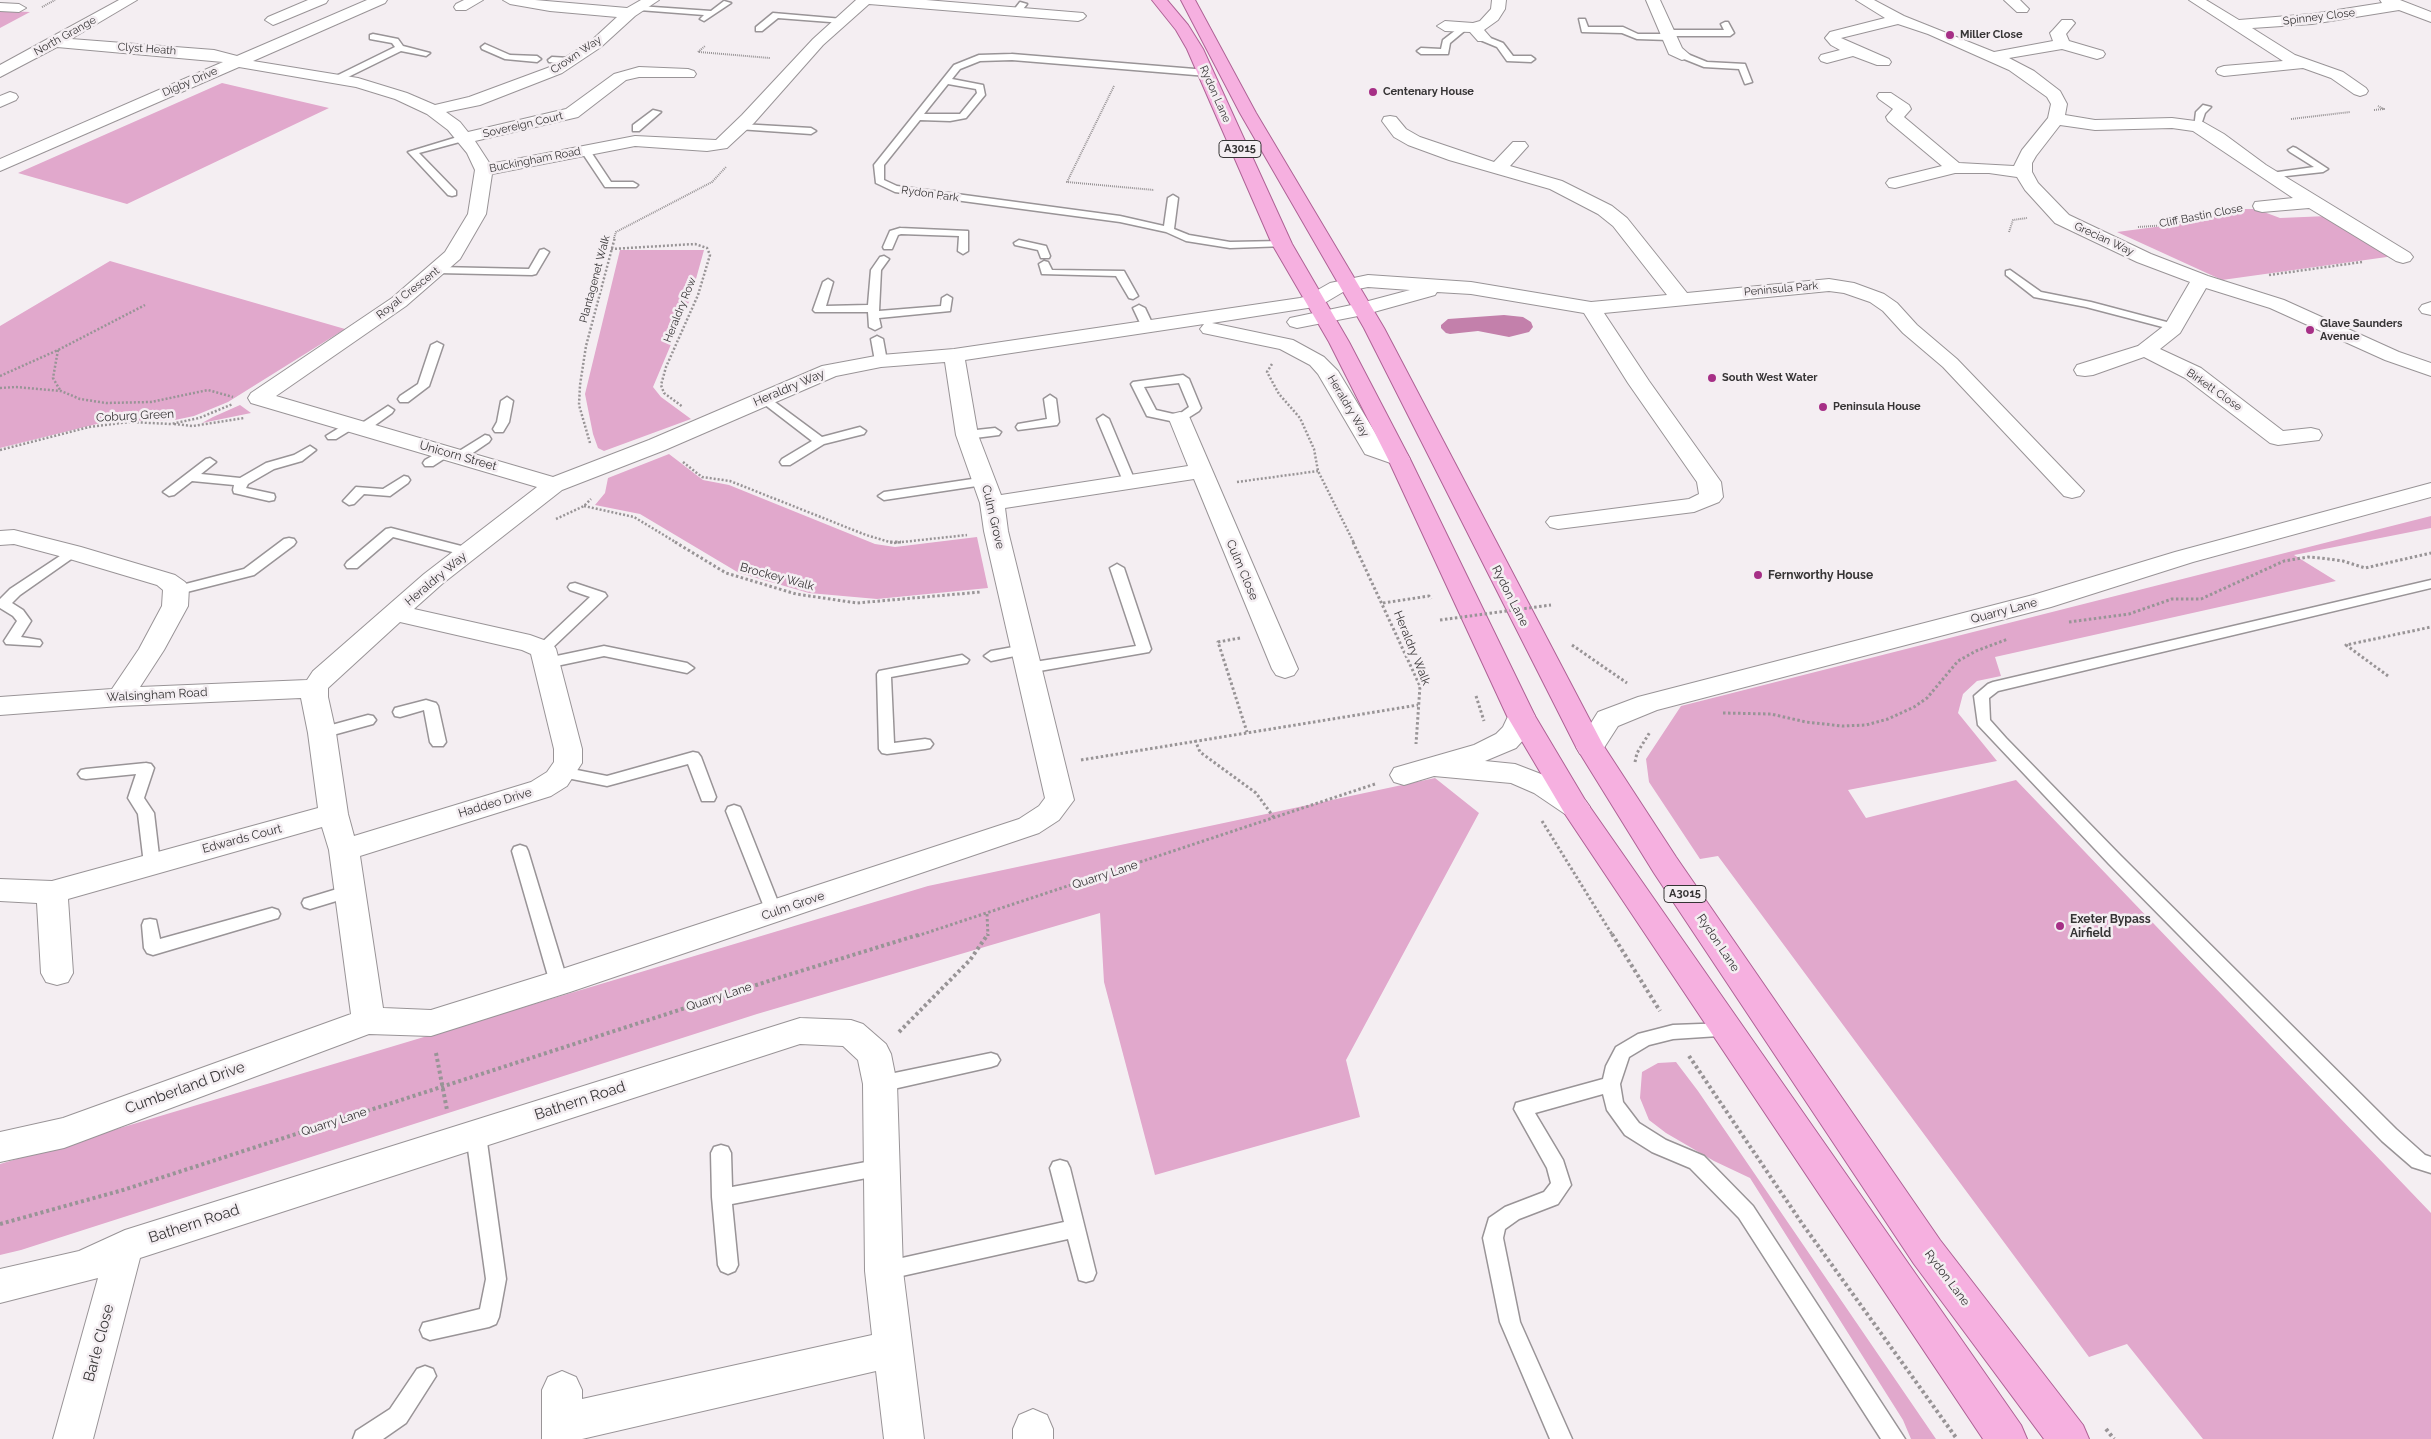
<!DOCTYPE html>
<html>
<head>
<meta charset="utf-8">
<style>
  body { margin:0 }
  canvas { display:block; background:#f4eef2 }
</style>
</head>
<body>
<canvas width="2431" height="1439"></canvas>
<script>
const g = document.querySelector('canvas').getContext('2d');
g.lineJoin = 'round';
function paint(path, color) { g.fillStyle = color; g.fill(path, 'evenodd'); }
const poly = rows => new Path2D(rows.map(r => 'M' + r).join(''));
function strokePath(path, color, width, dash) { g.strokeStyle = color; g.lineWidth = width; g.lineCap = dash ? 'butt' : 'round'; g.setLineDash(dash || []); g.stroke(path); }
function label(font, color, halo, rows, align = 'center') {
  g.font = font + ' Raleway,sans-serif'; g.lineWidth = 5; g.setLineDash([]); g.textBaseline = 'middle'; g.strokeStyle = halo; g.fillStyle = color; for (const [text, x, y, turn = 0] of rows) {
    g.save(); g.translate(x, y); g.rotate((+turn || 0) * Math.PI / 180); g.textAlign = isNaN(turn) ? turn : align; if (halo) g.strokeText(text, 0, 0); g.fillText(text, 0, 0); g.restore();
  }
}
const green = poly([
  [5,11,30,12,0,28,0,12],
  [222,83,329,108,127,204,18,173],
  [2243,209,2256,209,2280,218,2328,216,2394,256,2222,280,2117,232,2186,223],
  [620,250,704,250,691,297,653,387,661,397,691,419,604,451,598,448,593,434,585,394],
  [110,261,345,329,228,402,194,416,175,420,109,421,0,448,0,326],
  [240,405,251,413,202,423,213,417],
  [669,454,703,480,729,485,875,544,895,547,977,537,988,588,877,599,809,593,739,573,640,514,595,505,605,493,608,478],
  [2431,516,2431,528,2294,555,2336,581,1995,657,2001,676,1977,681,1963,694,1958,713,1997,761,1848,790,1866,818,2016,780,2431,1213,2431,1439,2203,1439,2127,1344,2089,1357,1718,856,1700,859,1649,782,1646,759,1681,706],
  [1435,778,1479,813,1346,1060,1360,1117,1155,1175,1104,982,1100,913,757,1014,21,1250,0,1255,0,1164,928,886],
  [1676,1062,1698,1091,1936,1439,1911,1439,1903,1420,1750,1178,1714,1161,1666,1133,1649,1120,1640,1098,1642,1072,1658,1063]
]);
const water = poly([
  [1504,315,1523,317,1531,322,1533,327,1529,332,1509,337,1478,331,1450,334,1446,333,1441,328,1441,325,1448,319]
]);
const pathFar3 = poly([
  [42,7,55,0],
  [698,52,705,46],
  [699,52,770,58],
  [1114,86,1067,182,1154,190],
  [2374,110,2384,109,2378,106],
  [2291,119,2350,112],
  [2138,227,2167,225,2237,208],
  [2009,232,2013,220,2027,218],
  [614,238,616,232,712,182,726,167]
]);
const pathFar2 = poly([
  [611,249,695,244,707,248,710,255,698,295,666,367,661,385,664,393,683,407],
  [2269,275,2362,262],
  [58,350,53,378,60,390],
  [1272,364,1267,372,1279,394,1300,418,1314,449,1318,471,1354,543],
  [0,376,58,350,145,305],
  [0,388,16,387,61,391,80,399,106,403,151,402,208,390,233,397],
  [174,424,193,426,244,418],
  [590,443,579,405,580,385,586,346,615,237],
  [0,450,89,427,130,422,171,424,199,418,233,404],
  [683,462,702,477,730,481,866,535,893,543,967,535],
  [1237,482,1318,471],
  [584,506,634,517,677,543],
  [556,519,584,506,591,499]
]);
const pathFar1 = poly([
  [675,542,726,573,796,594,857,603,981,592],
  [890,542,901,542],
  [1353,542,1420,686,1416,744],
  [1383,603,1429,596,1431,599],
  [2069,622,2129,614,2172,599,2201,599,2284,561,2308,557,2321,558,2343,561,2365,568,2431,553],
  [1240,638,1218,642,1247,732],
  [1572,645,1627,683],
  [2388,676,2346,645,2431,627],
  [1476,696,1484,721],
  [1723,713,1771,714,1806,722,1842,726,1866,725,1888,719,1914,707,1927,698,1958,661,1976,651,2008,639],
  [1195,740,1200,752,1256,793,1275,819],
  [1081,760,1418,705],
  [1635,762,1637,753,1650,732],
  [1542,821,1613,936],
  [987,914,988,936],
  [917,936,1375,784]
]);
const path = poly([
  [1612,934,1660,1011],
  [899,1032,970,960,988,934],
  [436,1053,447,1110],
  [1689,1056,1801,1222,1957,1439],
  [0,1224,123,1190,778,978,921,934],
  [2106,1429,2114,1439]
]);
const service = poly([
  [724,1,731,3,704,21,700,19,704,15,639,10,635,8,639,6,711,11,724,1],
  [1020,2,1027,4,1020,13,1014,13,1013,11,1020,2],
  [773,13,843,19,847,21,843,23,778,18,762,31,756,31,756,27,773,13],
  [1579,19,1585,19,1588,27,1623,27,1638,34,1664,34,1664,31,1667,30,1724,30,1721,24,1725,22,1728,22,1734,33,1730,36,1672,36,1672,39,1669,40,1637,39,1622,33,1582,32,1579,19],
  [1461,26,1468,28,1450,43,1448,54,1421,54,1417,51,1421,48,1441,49,1443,40,1461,26],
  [373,34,398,39,403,46,430,53,426,56,401,51,340,81,334,81,334,77,395,47,392,43,370,39,370,35,373,34],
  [1483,35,1503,43,1513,56,1531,56,1535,59,1531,62,1507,61,1497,47,1480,40,1480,36,1483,35],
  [485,44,510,55,537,56,541,59,537,62,505,59,482,49,481,47,485,44],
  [1679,53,1685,53,1707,62,1745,64,1752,82,1745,84,1739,69,1704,67,1679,57,1679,53],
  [1012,54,1207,70,1211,73,1207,76,1012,60,980,61,960,69,952,79,983,85,985,95,966,118,950,121,920,120,884,165,884,180,897,186,1120,216,1164,226,1168,198,1173,195,1178,198,1174,229,1189,235,1230,242,1282,241,1286,242,1286,246,1230,248,1186,241,1166,232,1120,222,895,192,876,183,874,165,954,65,979,55,1012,54],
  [948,84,976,89,977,93,960,114,924,114,948,84],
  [552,57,570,58,574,61,570,64,549,62,548,60,552,57],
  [2203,105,2211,107,2205,113,2200,128,2194,128,2196,112,2203,105],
  [653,110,661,112,639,131,633,131,633,125,653,110],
  [741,124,811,128,816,131,811,134,738,129,738,125,741,124],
  [464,135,467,136,467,140,419,153,456,191,456,195,452,196,448,195,408,152,464,135],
  [2293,147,2296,148,2328,169,2323,172,2268,178,2266,176,2271,173,2314,167,2290,152,2288,150,2293,147],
  [586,148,589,149,611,182,633,182,638,185,636,187,605,187,581,151,586,148],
  [900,228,968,231,968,251,963,254,958,251,959,236,901,234,898,235,892,249,884,249,883,247,890,231,900,228],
  [1019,240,1046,246,1050,256,1049,258,1041,258,1038,250,1015,245,1014,243,1019,240],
  [544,249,549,252,536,274,532,275,438,273,433,270,438,267,529,269,540,250,544,249],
  [884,256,889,259,881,270,879,311,941,306,942,298,947,295,952,298,950,311,879,318,881,327,875,330,869,327,868,312,815,312,813,310,823,282,828,279,833,282,826,306,868,305,871,270,880,257,884,256],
  [1044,261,1048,262,1052,270,1124,271,1138,296,1133,299,1129,298,1116,276,1042,274,1039,264,1044,261],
  [2010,270,2041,292,2091,302,2178,325,2180,327,2174,330,2086,307,2034,297,2006,275,2006,271,2010,270],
  [1139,305,1145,308,1153,325,1151,327,1143,327,1141,325,1133,308,1139,305],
  [877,336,883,339,887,361,881,364,875,361,871,339,877,336],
  [437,342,443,345,429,386,408,402,400,402,398,399,400,396,418,384,431,345,437,342],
  [1183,375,1189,379,1201,408,1199,411,1180,423,1147,416,1131,384,1133,382,1183,375],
  [1179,383,1189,407,1178,415,1156,410,1144,387,1179,383],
  [764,394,822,437,860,427,866,431,864,434,824,444,790,465,782,465,780,462,782,459,812,441,760,401,758,398,764,394],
  [1050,395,1056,399,1059,422,1057,425,1018,430,1016,427,1018,424,1047,419,1044,399,1050,395],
  [507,397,513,401,509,422,503,432,495,432,493,429,497,422,501,401,507,397],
  [388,406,394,410,392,413,367,431,359,431,357,428,359,425,388,406],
  [1103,415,1109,419,1135,481,1133,484,1125,484,1123,481,1097,419,1103,415],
  [350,421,354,422,356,425,354,428,336,439,328,439,326,436,350,421],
  [995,428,1001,432,999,435,967,439,961,435,967,431,995,428],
  [485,435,489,436,491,439,489,442,464,459,456,459,454,456,456,453,485,435],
  [310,446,316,450,302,461,274,469,248,484,246,488,274,494,275,497,274,500,269,501,234,493,233,490,234,485,192,481,174,495,169,496,163,492,206,459,210,458,216,462,201,474,240,478,266,463,294,455,310,446],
  [446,448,450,449,452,452,450,455,433,466,425,466,423,463,425,460,446,448],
  [404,476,408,477,410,480,408,483,390,496,364,494,354,504,349,505,343,501,356,487,383,489,404,476],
  [986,477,992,481,990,484,884,500,878,496,884,492,986,477],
  [391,528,473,549,475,552,468,556,393,537,357,568,347,568,345,565,347,562,386,529,391,528],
  [289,538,294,539,296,542,294,545,254,575,175,595,168,591,170,588,244,569,284,539,289,538],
  [72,548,79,552,77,555,20,595,12,603,23,610,31,621,21,637,40,640,42,643,40,646,6,644,4,641,17,621,13,616,0,608,0,599,10,589,72,548],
  [1117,564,1124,568,1151,649,1149,652,1028,673,1023,671,1021,668,1023,665,1028,663,1136,646,1110,568,1117,564],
  [2431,580,2431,588,1998,691,1989,698,1990,720,2006,738,2121,856,2396,1129,2425,1155,2431,1157,2431,1173,2412,1167,2382,1141,2109,864,1978,725,1974,696,1988,684,1993,682,2431,580],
  [575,583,605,593,607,596,548,652,538,652,536,649,538,646,590,597,570,590,568,587,570,584,575,583],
  [1024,645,1031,650,1029,653,991,661,984,656,991,651,1024,645],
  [604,646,687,663,694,668,687,673,604,656,547,668,540,663,547,658,604,646],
  [962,655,969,660,967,663,891,677,894,743,925,739,930,740,933,744,930,748,925,749,887,754,882,753,879,749,877,674,879,671,962,655],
  [426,700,436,703,438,706,446,742,443,746,433,746,430,742,424,710,400,717,395,716,393,712,395,708,426,700],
  [368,715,373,716,376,720,373,724,322,738,317,737,314,733,317,729,368,715],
  [693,752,698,753,701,757,716,797,714,801,702,801,688,764,607,786,557,776,554,772,557,768,562,767,607,776,693,752],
  [146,763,151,764,154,768,144,798,154,813,160,864,158,868,152,870,146,868,144,864,138,814,128,798,136,774,86,779,81,778,78,774,81,770,86,769,146,763],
  [734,805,740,807,742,811,782,912,780,916,774,918,768,916,766,912,726,811,728,807,734,805],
  [520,845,526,847,528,851,568,983,565,988,559,990,553,988,550,983,512,851,514,847,520,845],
  [350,885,356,887,358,891,356,895,310,909,304,907,302,903,304,899,350,885],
  [272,908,278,910,280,914,278,918,153,955,147,953,144,948,142,925,144,920,150,919,156,920,160,939,272,908],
  [1728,1023,1734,1025,1737,1030,1734,1035,1673,1039,1649,1045,1629,1057,1620,1084,1623,1102,1639,1123,1666,1140,1704,1156,1753,1206,1905,1439,1881,1439,1739,1218,1690,1168,1652,1152,1625,1135,1607,1110,1603,1094,1535,1113,1563,1160,1571,1185,1558,1204,1519,1219,1505,1229,1503,1238,1520,1322,1572,1439,1550,1439,1500,1322,1483,1238,1489,1218,1505,1207,1544,1192,1551,1183,1547,1168,1514,1109,1516,1103,1523,1101,1603,1079,1606,1066,1616,1047,1638,1034,1673,1025,1728,1023],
  [991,1053,997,1055,1000,1060,997,1065,991,1067,880,1092,873,1089,871,1084,873,1079,880,1076,991,1053],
  [476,1127,483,1129,486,1135,506,1279,499,1317,496,1324,489,1327,430,1340,423,1337,420,1330,423,1323,480,1309,486,1279,466,1135,469,1129,476,1127],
  [721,1145,728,1147,731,1153,732,1187,882,1159,889,1161,892,1167,889,1173,882,1175,732,1204,738,1265,735,1271,728,1274,721,1271,718,1265,712,1197,711,1153,714,1147,721,1145],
  [1060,1160,1067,1162,1070,1168,1096,1273,1093,1280,1086,1282,1079,1280,1068,1239,884,1280,877,1278,874,1271,877,1264,884,1262,1064,1222,1050,1168,1053,1162,1060,1160],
  [425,1366,433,1369,436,1376,406,1423,383,1439,353,1439,356,1431,390,1409,417,1369,425,1366]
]);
const minor = poly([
  [119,0,137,0,71,39,214,50,237,56,367,0,387,0,385,3,253,61,358,78,407,93,435,105,469,97,550,67,591,41,617,17,550,11,510,4,503,0,535,0,627,8,641,0,659,0,635,16,601,47,562,73,480,105,446,112,460,122,468,132,566,109,614,74,639,67,688,69,694,71,696,74,694,77,639,77,626,80,578,117,475,141,490,164,635,136,716,140,742,115,813,39,856,0,926,0,1083,13,1086,16,1083,19,1078,21,869,4,823,45,754,123,727,148,707,151,635,146,492,174,486,214,460,259,406,306,276,396,553,477,649,440,822,366,881,355,954,349,1300,298,1307,296,1330,283,1368,275,1471,282,1591,302,1667,295,1613,226,1598,214,1550,189,1449,160,1408,145,1394,137,1382,121,1384,117,1390,116,1396,117,1406,129,1420,137,1494,162,1513,142,1525,142,1528,146,1510,166,1562,181,1612,206,1627,218,1687,293,1829,279,1854,283,1884,294,1897,303,1917,325,1957,359,2084,491,2080,496,2072,498,2064,496,1943,367,1903,333,1883,311,1870,302,1844,293,1829,291,1604,313,1649,381,1721,482,1723,497,1719,502,1694,512,1558,529,1550,527,1546,522,1550,517,1689,499,1699,494,1697,482,1628,383,1584,313,1471,294,1437,292,1435,295,1363,315,1297,328,1290,326,1287,322,1290,318,1361,303,1410,290,1368,287,1343,292,1321,305,1314,307,1212,323,1293,340,1324,357,1338,371,1382,444,1407,454,1410,459,1407,464,1399,466,1365,454,1318,374,1310,365,1280,349,1203,333,1200,329,1204,324,965,360,978,435,1001,495,1188,466,1169,419,1172,414,1180,412,1188,414,1298,669,1294,675,1285,678,1276,675,1272,669,1194,479,1005,508,1008,531,1074,800,1059,820,1039,833,570,992,431,1036,369,1034,64,1148,0,1162,0,1132,63,1118,351,1014,329,850,322,827,68,899,73,973,68,982,57,985,46,982,41,973,37,903,0,901,0,879,52,881,318,808,308,733,301,698,120,706,0,715,0,697,112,689,139,649,162,606,163,590,157,585,63,557,14,544,0,545,0,531,14,530,81,547,175,575,185,582,189,587,188,606,164,650,140,687,307,680,313,671,424,574,537,487,251,403,248,398,251,393,392,298,445,252,468,214,475,170,467,153,448,130,427,114,395,99,356,87,239,67,0,171,0,159,223,62,57,47,0,77,0,65,119,0],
  [945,362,956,435,980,503,984,531,1045,798,1039,806,1019,819,556,971,431,1010,383,1008,360,856,551,796,567,786,582,763,582,749,556,649,552,643,530,635,414,609,442,584,562,490,665,450,836,376,881,367,945,362],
  [400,622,522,650,531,654,554,749,554,762,547,772,531,782,354,836,348,814,336,733,328,697,328,688,400,622],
  [308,0,328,0,326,3,278,23,273,25,265,20,268,17,308,0],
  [464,0,483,0,466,10,456,10,454,7,456,4,464,0],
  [1492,0,1506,0,1505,9,1498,20,1484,30,1491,38,1488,41,1478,41,1470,32,1445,31,1437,26,1445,21,1473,23,1480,21,1491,9,1492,0],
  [1646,0,1660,0,1682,48,1690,55,1688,58,1682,60,1669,54,1646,0],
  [1856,0,1874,0,1904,16,1994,52,2053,41,2050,33,2053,30,2062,20,2072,20,2075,23,2066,34,2069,41,2103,51,2105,54,2103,57,2097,59,2062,49,2009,58,2034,71,2060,91,2067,104,2065,115,2095,120,2172,118,2203,122,2224,134,2266,165,2410,253,2413,257,2410,261,2403,263,2396,261,2309,208,2262,212,2255,210,2253,206,2255,202,2293,198,2193,131,2172,128,2095,130,2060,125,2036,156,2032,163,2032,172,2038,183,2069,215,2151,254,2208,276,2284,300,2399,352,2431,363,2431,376,2385,360,2270,308,2206,288,2180,333,2160,349,2201,368,2283,431,2311,428,2319,430,2322,435,2319,440,2278,445,2270,443,2185,378,2144,357,2093,375,2085,376,2077,375,2074,370,2077,365,2138,346,2165,325,2190,282,2137,262,2055,223,2025,190,2017,177,1989,173,1955,173,1895,188,1889,187,1886,183,1889,179,1942,166,1888,121,1886,117,1893,109,1879,99,1877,96,1879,93,1891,93,1909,105,1911,109,1904,117,1959,163,2014,166,2022,150,2048,118,2051,104,2047,97,2009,70,1928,34,1898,24,1841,38,1889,59,1891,62,1889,65,1877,65,1853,56,1827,63,1821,61,1819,58,1821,55,1840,50,1831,45,1825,38,1830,32,1885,18,1856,0],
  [2004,0,2020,0,2029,9,2027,12,2017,12,2004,0],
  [2189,0,2206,0,2239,20,2312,14,2382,3,2380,0,2400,0,2431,12,2431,22,2399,10,2312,24,2252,28,2295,55,2343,72,2366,88,2368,91,2366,94,2360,96,2354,94,2331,78,2303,68,2224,76,2218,74,2216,71,2218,68,2224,66,2283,61,2189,0],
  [0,3,19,4,26,8,19,12,0,11,0,3],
  [10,92,16,94,18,97,16,100,0,107,0,96,10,92],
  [2431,302,2431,315,2422,313,2419,309,2422,305,2431,302],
  [2431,483,2431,497,2193,562,2051,607,1657,710,1618,726,1600,754,1590,757,1580,754,1576,747,1598,712,1638,697,2033,595,2175,552,2431,483],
  [1521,707,1531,710,1535,716,1525,738,1516,748,1485,761,1515,764,1554,779,1585,800,1590,807,1585,814,1575,817,1565,814,1534,793,1511,783,1434,776,1404,785,1394,782,1390,775,1394,768,1474,745,1496,734,1503,727,1511,710,1521,707],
  [800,1018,851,1020,863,1024,886,1044,891,1054,897,1084,903,1271,924,1439,884,1439,876,1371,582,1439,542,1439,542,1390,548,1377,562,1371,576,1377,582,1390,582,1399,872,1335,865,1271,863,1084,858,1060,843,1046,800,1044,140,1258,93,1439,53,1439,98,1278,0,1303,0,1269,79,1251,125,1230,800,1018],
  [1033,1409,1047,1415,1053,1429,1053,1439,1013,1439,1013,1429,1019,1415,1033,1409]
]);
const primary = poly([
  [1152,0,1167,0,1188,25,1203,49,1292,244,1349,342,1410,459,1535,716,1585,800,2021,1425,2027,1439,1983,1439,1565,814,1507,716,1388,459,1329,342,1272,244,1187,49,1176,30,1152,0],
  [1181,0,1195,0,1256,113,1384,328,1603,745,1676,857,1940,1240,2083,1425,2089,1439,2044,1439,1914,1264,1654,873,1576,747,1364,328,1240,113,1181,0]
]);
const pathBridge = poly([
  [1440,620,1551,605]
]);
const markers = [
  [1950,35,5,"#a62f86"],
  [1373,92,5,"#a62f86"],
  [2310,330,5,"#a62f86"],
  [1712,378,5,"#a62f86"],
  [1823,407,5,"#a62f86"],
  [1758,575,5,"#a62f86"],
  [2060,926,5,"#a62f86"]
];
const farStreetnames = [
  ["Spinney Close",2319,17,-7],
  ["North Grange",65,36,-29],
  ["Clyst Heath",147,49,4],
  ["Crown Way",576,55,-34],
  ["Digby Drive",190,82,-23],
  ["Rydon Lane",1215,94,66],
  ["Sovereign Court",523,125,-13],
  ["Buckingham Road",535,160,-11],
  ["Rydon Park",930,194,8],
  ["Cliff Bastin Close",2201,216,-11],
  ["Grecian Way",2104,239,25],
  ["Plantagenet Walk",595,279,-75],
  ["Peninsula Park",1781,289,-5],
  ["Royal Crescent",408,293,-38],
  ["Heraldry Row",680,310,-68],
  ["Birkett Close",2214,390,35],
  ["Heraldry Way",1348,406,59]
];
const farPoinames = [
  ["Miller Close",1960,35],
  ["Centenary House",1383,92],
  ["Glave Saunders",2320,324],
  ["Avenue",2320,337],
  ["South West Water",1722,378],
  ["Peninsula House",1833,407]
];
const shields = [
  [1240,149,42],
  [1685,894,42]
];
const shieldNames = [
  ["A3015",1240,149],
  ["A3015",1685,894]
];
const streetNames = [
  ["Heraldry Way",789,388,-23],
  ["Coburg Green",135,416,-3],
  ["Unicorn Street",458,456,16],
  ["Culm Grove",993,517,77],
  ["Culm Close",1242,570,67],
  ["Brockey Walk",777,577,15],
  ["Heraldry Way",436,579,-40],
  ["Rydon Lane",1510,596,63],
  ["Quarry Lane",2004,611,-15],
  ["Heraldry Walk",1412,648,68],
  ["Walsingham Road",157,695,-3],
  ["Haddeo Drive",495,803,-17],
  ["Edwards Court",242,839,-15],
  ["Quarry Lane",1105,875,-18],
  ["Culm Grove",793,906,-19],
  ["Rydon Lane",1718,943,56],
  ["Quarry Lane",719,997,-18],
  ["Quarry Lane",334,1122,-18],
  ["Rydon Lane",1947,1278,53]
];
const poiNames = [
  ["Fernworthy House",1768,575],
  ["Exeter Bypass",2070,919],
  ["Airfield",2070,933]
];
const nearStreetnames = [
  ["Cumberland Drive",185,1088,-20],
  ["Bathern Road",580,1101,-18],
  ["Bathern Road",194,1224,-18],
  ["Barle Close",99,1343,-75]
];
paint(green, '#e1a8cc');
paint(water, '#c380ab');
strokePath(service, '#999497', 3);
strokePath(minor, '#999497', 2);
strokePath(primary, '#af6396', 2);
strokePath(pathFar3, '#989496', 2, [1, 1]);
strokePath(pathFar2, '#989496', 2.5, [2, 2]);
strokePath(pathFar1, '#989496', 3, [2.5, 2.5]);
strokePath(path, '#989496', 4, [3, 3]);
paint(service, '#fff');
paint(minor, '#fff');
paint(primary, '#f6b0e0');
strokePath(pathBridge, '#989496', 3, [2.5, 2.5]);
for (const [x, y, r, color] of markers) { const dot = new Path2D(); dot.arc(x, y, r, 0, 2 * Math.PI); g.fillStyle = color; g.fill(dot); strokePath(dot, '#f4eef2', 2); }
label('11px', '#363435', '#f4eef2', farStreetnames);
label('bold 11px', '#363435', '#f4eef2', farPoinames, 'left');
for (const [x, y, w] of shields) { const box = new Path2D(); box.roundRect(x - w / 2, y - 8.5, w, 17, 4); g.fillStyle = '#f4eef2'; g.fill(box); strokePath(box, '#363435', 1); }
label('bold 11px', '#363435', null, shieldNames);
label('12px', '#363435', '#f4eef2', streetNames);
label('bold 12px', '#363435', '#f4eef2', poiNames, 'left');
label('15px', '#363435', '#f4eef2', nearStreetnames);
</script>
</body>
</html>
